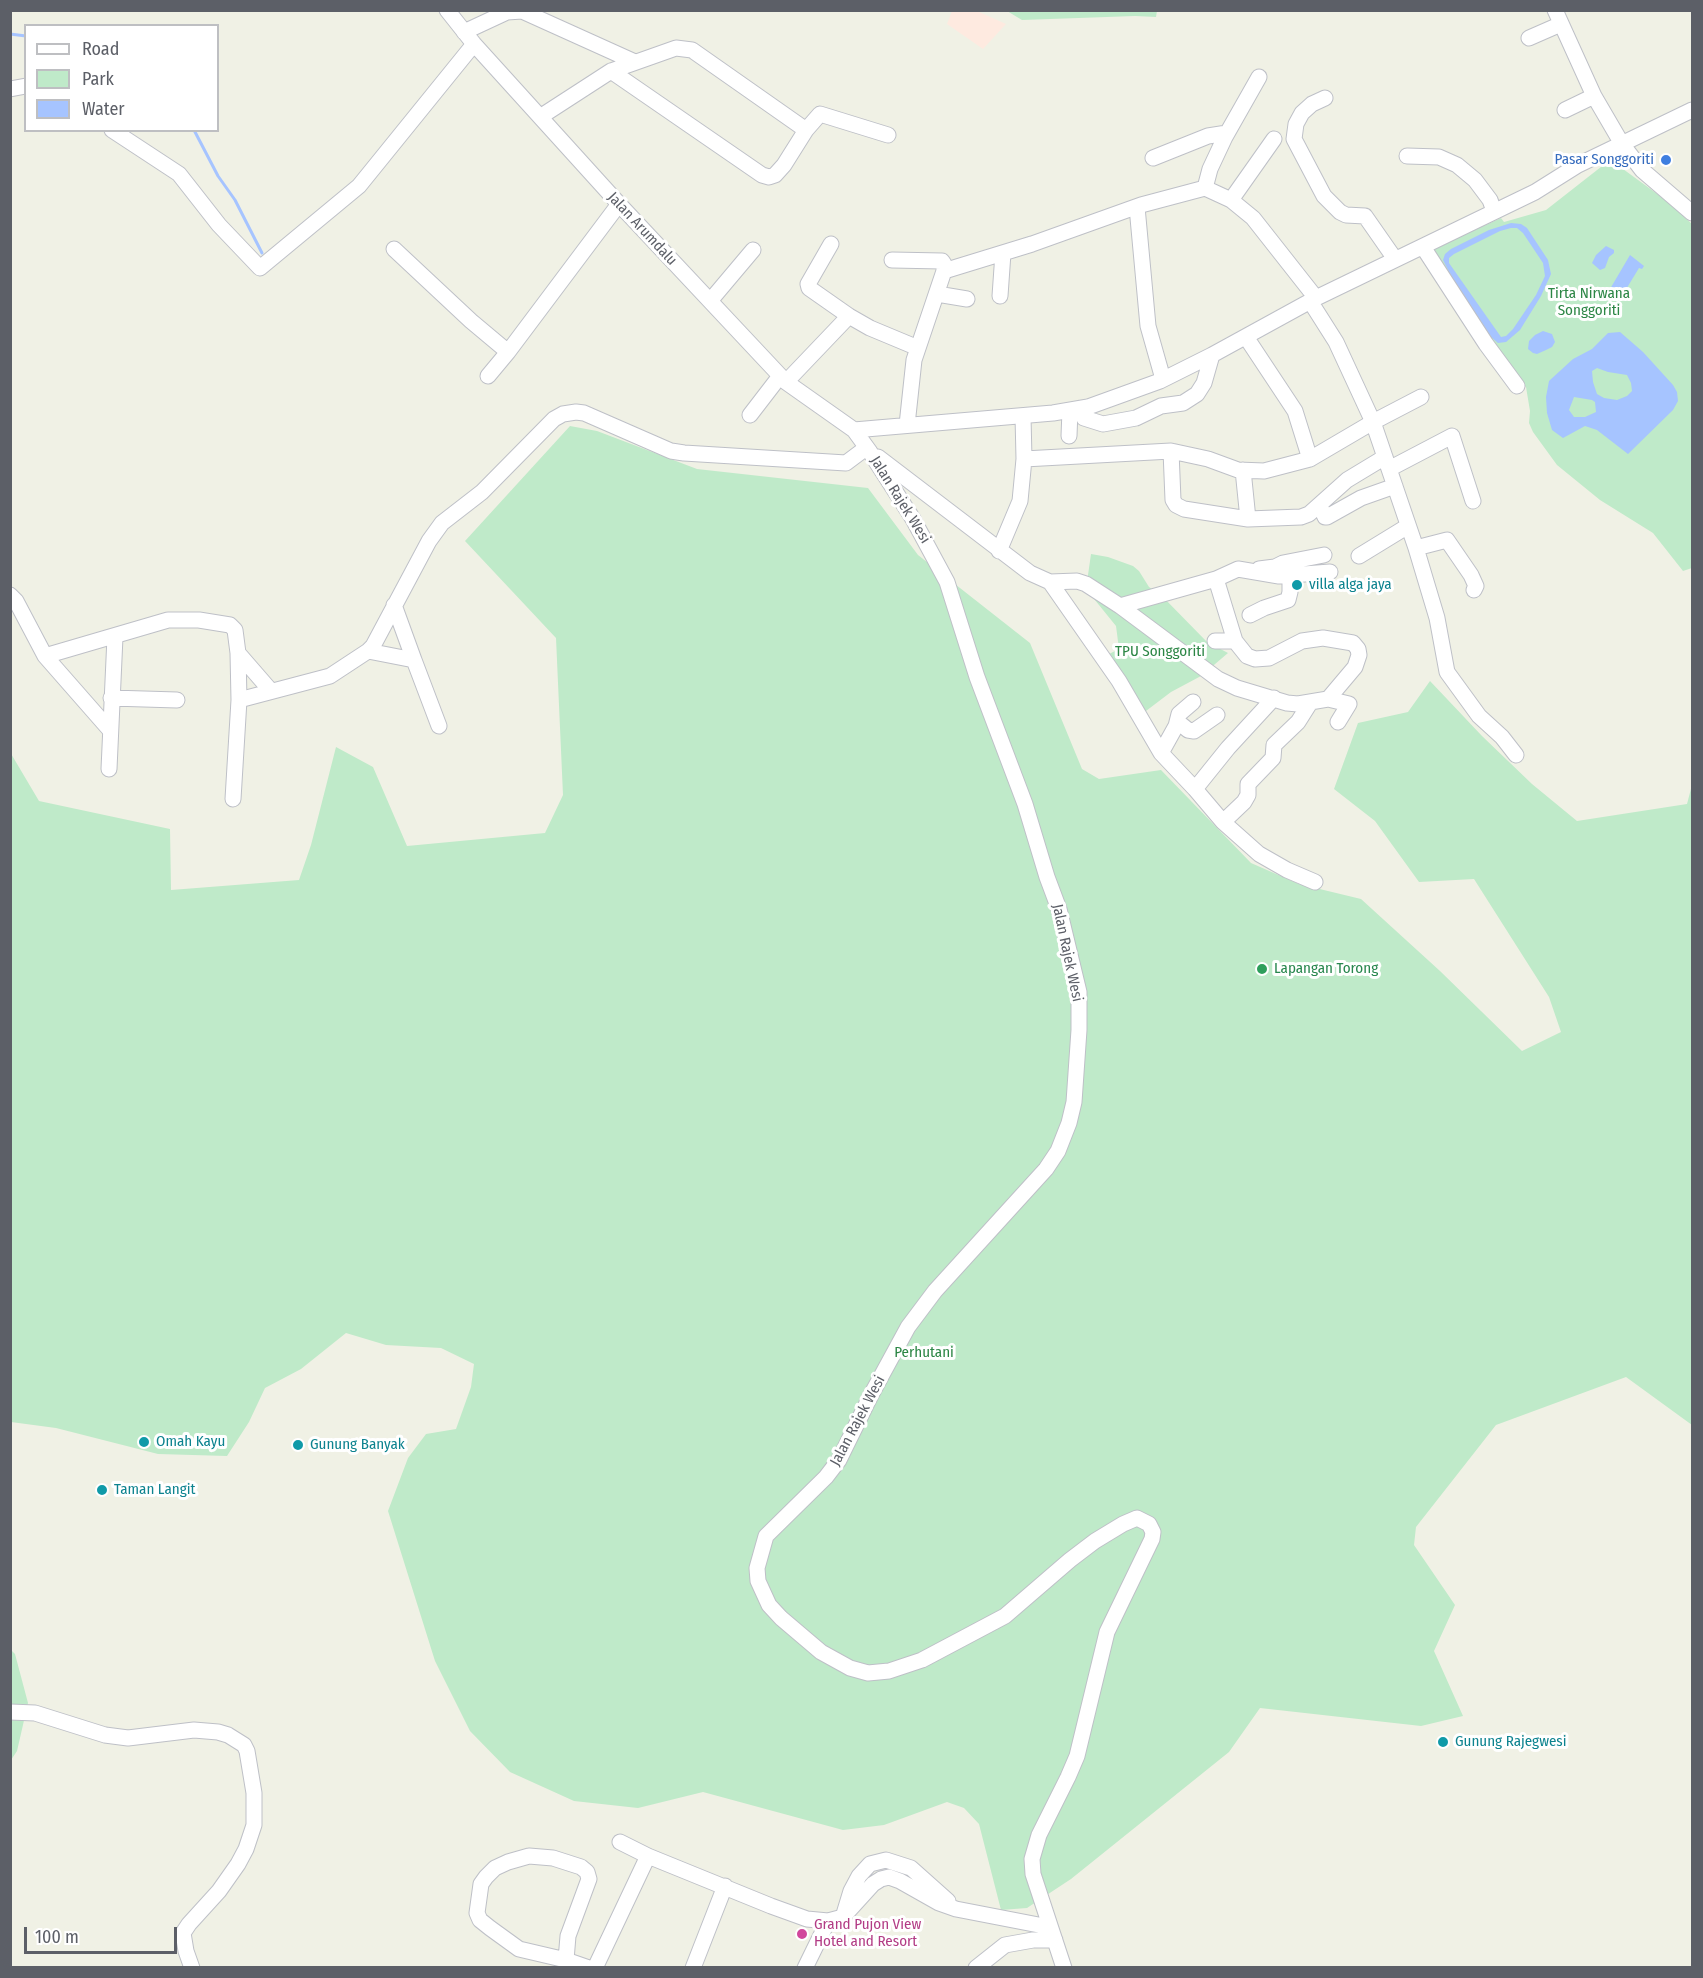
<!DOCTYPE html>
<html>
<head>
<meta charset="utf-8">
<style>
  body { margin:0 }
  #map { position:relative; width:1703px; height:1978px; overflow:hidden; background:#f0f1e5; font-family:"Fira Sans Condensed",sans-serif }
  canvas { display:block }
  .frame { position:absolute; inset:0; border:12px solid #5c5f67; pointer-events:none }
  .legend { position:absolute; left:24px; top:24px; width:195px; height:108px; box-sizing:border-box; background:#fff; border:2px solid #bebfc2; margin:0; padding:8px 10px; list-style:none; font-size:18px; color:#5c5f67 }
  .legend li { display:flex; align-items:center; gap:12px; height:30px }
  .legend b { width:30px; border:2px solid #bebfc2 }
  .scale { position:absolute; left:24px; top:1927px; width:153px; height:27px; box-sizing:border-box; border:3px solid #5c5f67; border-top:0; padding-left:8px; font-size:18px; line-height:21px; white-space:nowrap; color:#5c5f67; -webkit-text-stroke:4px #fff; paint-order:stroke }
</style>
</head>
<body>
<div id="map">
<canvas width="1703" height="1978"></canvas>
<div class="frame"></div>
<ul class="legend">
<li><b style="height:8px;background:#fff"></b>Road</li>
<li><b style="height:16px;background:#bfeac9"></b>Park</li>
<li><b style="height:16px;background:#a6c4ff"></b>Water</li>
</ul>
<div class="scale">100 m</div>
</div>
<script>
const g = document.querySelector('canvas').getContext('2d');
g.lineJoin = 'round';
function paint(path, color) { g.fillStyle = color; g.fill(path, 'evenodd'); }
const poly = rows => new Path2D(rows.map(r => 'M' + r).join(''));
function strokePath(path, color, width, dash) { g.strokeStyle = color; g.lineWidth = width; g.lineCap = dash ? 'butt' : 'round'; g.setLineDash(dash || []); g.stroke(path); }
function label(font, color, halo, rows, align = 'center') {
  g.font = font + ' "Fira Sans Condensed",sans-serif'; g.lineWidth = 6; g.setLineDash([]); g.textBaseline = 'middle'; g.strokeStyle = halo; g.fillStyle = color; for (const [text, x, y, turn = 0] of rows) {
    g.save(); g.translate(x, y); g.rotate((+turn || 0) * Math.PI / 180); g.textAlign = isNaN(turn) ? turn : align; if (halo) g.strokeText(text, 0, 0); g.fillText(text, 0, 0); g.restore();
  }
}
const medical = poly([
  [977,11,1006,24,983,49,947,24,952,11]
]);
const green = poly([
  [1007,11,1157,11,1156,17,1135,16,1022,20],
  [1612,161,1682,212,1681,214,1692,224,1692,568,1683,571,1653,533,1600,500,1557,465,1533,432,1529,423,1530,411,1526,387,1520,383,1433,249,1501,218,1504,222,1546,210,1606,163],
  [570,426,597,431,697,469,868,488,918,555,1030,643,1082,769,1099,779,1161,770,1251,863,1299,884,1361,899,1440,971,1522,1051,1561,1032,1549,997,1474,879,1419,882,1375,821,1334,789,1358,723,1408,712,1430,681,1482,736,1532,784,1577,821,1687,804,1692,785,1692,1425,1626,1377,1496,1425,1416,1527,1414,1545,1455,1605,1434,1651,1463,1716,1421,1726,1260,1708,1229,1752,1071,1879,1027,1908,1001,1910,979,1824,964,1808,947,1802,884,1825,843,1830,703,1792,638,1808,574,1801,510,1772,470,1731,435,1661,388,1511,408,1458,426,1434,456,1429,471,1387,474,1364,441,1348,386,1345,346,1333,301,1369,265,1388,249,1422,227,1456,158,1454,56,1428,11,1422,10,752,39,801,170,829,171,890,299,880,311,845,336,747,373,767,407,846,545,833,563,795,556,638,465,541],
  [1091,554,1108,557,1133,566,1139,571,1149,587,1161,595,1207,642,1228,653,1201,676,1171,692,1142,714,1105,656,1119,649,1116,626,1086,589],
  [11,1650,15,1654,28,1703,17,1751,11,1760]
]);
const water = poly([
  [1511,223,1521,224,1527,228,1548,260,1551,274,1541,296,1520,330,1506,342,1498,343,1491,337,1451,276,1443,260,1445,254,1451,249,1489,230],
  [1511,228,1517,228,1523,233,1543,263,1545,276,1536,295,1513,329,1506,336,1501,337,1449,263,1449,258,1454,254,1500,231],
  [1606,246,1614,250,1614,253,1609,257,1605,268,1600,270,1592,263,1596,255],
  [1630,255,1644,266,1642,269,1639,268,1625,291,1628,293,1626,297,1610,289],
  [1543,331,1552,334,1555,342,1552,347,1546,350,1537,354,1533,353,1528,349,1529,341,1535,335],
  [1620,332,1643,352,1673,385,1677,392,1678,401,1673,410,1628,454,1597,430,1585,426,1563,438,1552,430,1547,413,1546,397,1549,381,1573,359,1592,349,1608,333],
  [1597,368,1608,372,1627,375,1631,383,1632,391,1627,396,1617,400,1604,398,1597,394,1593,382,1592,371],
  [1574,397,1592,400,1595,402,1596,412,1585,417,1574,417,1569,410]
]);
const stream = poly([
  [10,34,26,36],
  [194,130,218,176,235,200,262,253]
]);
const minor = poly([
  [447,10,474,44,619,204,786,382,854,430,870,452,913,519,947,582,977,677,1025,804,1047,877,1059,909,1079,992,1079,1030,1074,1102,1069,1123,1058,1151,1046,1169,935,1291,908,1327,871,1395,839,1460,826,1477,766,1536,757,1568,758,1581,769,1605,781,1618,821,1652,850,1668,868,1673,889,1671,922,1660,1005,1616,1070,1560,1095,1541,1123,1524,1137,1518,1149,1524,1153,1532,1152,1539,1107,1632,1077,1756,1068,1777,1039,1835,1032,1859,1033,1874,1064,1968],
  [1555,10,1594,96,1622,144,1642,170,1692,213],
  [464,32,507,12,522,11,635,62],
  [1529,38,1561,24],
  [10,89,26,86],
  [1325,98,1312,104,1302,113,1296,124,1294,139,1324,196,1340,212,1346,215,1365,216,1395,259],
  [1565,110,1594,96],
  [540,117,611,71,762,175,769,177,775,175,784,165,806,130,692,50,676,48,611,71],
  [112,130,179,174,219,225,260,268,359,186,474,44],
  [806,130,820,114,888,135],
  [1407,156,1439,157,1457,165,1475,180,1490,200,1494,211],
  [1153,158,1208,136,1227,133],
  [1205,188,1210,169,1225,137,1259,77],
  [1231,200,1274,139],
  [1137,207,1148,326,1163,379],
  [831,244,808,284,809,288,849,316,870,328,918,348],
  [1423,247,1486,344,1517,386],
  [394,249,471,321,508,352,619,204],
  [892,260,942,261,944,264,944,271],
  [937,294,967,299],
  [1000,296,1003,253],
  [710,301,753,250],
  [1310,301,1336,342,1373,422,1416,548,1437,618,1447,672,1479,716,1502,737,1516,755],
  [1246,337,1295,411,1310,459],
  [488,376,508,352],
  [786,382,849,316],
  [1081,408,1084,418,1103,424,1136,418,1161,406,1183,403,1197,394,1204,383,1212,355],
  [750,415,780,376],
  [907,425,914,360,944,271,1032,244,1141,205,1205,188,1231,200,1253,218,1316,298],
  [854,430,1053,413,1088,407,1160,381,1212,355,1316,298,1535,192,1578,165,1692,110],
  [1069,436,1070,410],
  [1171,451,1173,500,1176,505,1184,509,1248,519,1301,517,1309,514,1347,480,1385,457],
  [878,457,1030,573,1050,582,1119,681,1161,753,1195,789,1223,822,1244,802,1248,795,1248,784,1273,758,1274,745,1298,722,1310,703],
  [1024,459,1171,451,1208,459,1238,470,1264,471,1310,459,1373,422,1421,397],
  [1389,469,1452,436,1473,501],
  [1243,470,1248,519],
  [1320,506,1325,517,1327,517,1361,498,1395,486],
  [1416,548,1447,540,1471,575,1476,586,1474,590],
  [999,551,1020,501,1024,459,1023,416],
  [1359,556,1408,526],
  [1259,569,1275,567,1283,563,1324,555],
  [1050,582,1077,581,1086,584,1120,606,1218,679,1237,688,1287,703,1298,704,1328,699,1355,667,1359,655,1358,649,1353,643,1323,638,1302,641,1269,658,1255,659,1247,656,1235,641,1216,579],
  [10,595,16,601,45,656,168,620,199,620,230,625,235,630,238,653,239,700,233,799],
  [1120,606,1216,579,1238,569,1279,576,1330,572],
  [1250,615,1264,608,1288,600,1290,592,1290,576],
  [1215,641,1235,641],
  [368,651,414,660,394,605],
  [238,653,271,691],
  [45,656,109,729],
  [414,660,439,726],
  [111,698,177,700],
  [1328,699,1349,704,1338,722],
  [239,700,330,676,368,651,373,646,429,541,442,523,482,492,554,419,563,414,576,412,584,413,671,451,684,453,846,463,866,448],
  [1178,722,1188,730,1194,731,1217,715],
  [1161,753,1176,726,1179,714,1193,702],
  [109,769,115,637],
  [1195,789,1228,748,1274,698],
  [1223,822,1259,854,1287,870,1315,882],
  [10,1712,35,1713,105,1735,128,1738,194,1730,218,1732,228,1735,244,1745,247,1751,254,1793,254,1825,246,1849,238,1864,219,1891,189,1924,183,1933,186,1951,192,1968],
  [620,1842,648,1856,771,1906,807,1919,828,1921],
  [529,1856,553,1858,581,1867,587,1872,589,1879,568,1936,566,1960,519,1949,490,1928,480,1920,477,1913,481,1884,486,1877,495,1868,508,1862,529,1856],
  [844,1914,851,1891,859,1876,870,1864,886,1860,911,1868,948,1901],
  [566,1960,589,1968],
  [595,1968,648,1856],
  [693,1968,725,1886],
  [805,1968,828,1921,843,1917,873,1884,881,1879,889,1877,900,1881,939,1903,956,1909,1049,1927],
  [976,1968,1005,1945,1033,1940,1055,1940]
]);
const markers = [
  [1666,160,6,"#3f7fe0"],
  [1297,585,6,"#0f9aa8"],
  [1262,969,6,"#2e9e5b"],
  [144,1442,6,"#0f9aa8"],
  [298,1445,6,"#0f9aa8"],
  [102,1490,6,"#0f9aa8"],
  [1443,1742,6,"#0f9aa8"],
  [802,1934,6,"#d1479c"]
];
const shopNames = [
  ["Pasar Songgoriti",1654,160]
];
const streetNames = [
  ["Jalan Arumdalu",642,229,47],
  ["Jalan Rajek Wesi",900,500,58],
  ["Jalan Rajek Wesi",1067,953,78],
  ["Jalan Rajek Wesi",858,1421,-62]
];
const parkNames = [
  ["Tirta Nirwana",1589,294],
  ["Songgoriti",1589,311],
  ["TPU Songgoriti",1160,652],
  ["Perhutani",924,1353]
];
const cultureNames = [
  ["villa alga jaya",1309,585],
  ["Omah Kayu",156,1442],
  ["Gunung Banyak",310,1445],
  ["Taman Langit",114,1490],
  ["Gunung Rajegwesi",1455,1742]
];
const leisureNames = [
  ["Lapangan Torong",1274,969]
];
const hotelNames = [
  ["Grand Pujon View",814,1925],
  ["Hotel and Resort",814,1942]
];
paint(medical, '#feeae0');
paint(green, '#bfeac9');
paint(water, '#a6c4ff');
strokePath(stream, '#a6c4ff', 3);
strokePath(minor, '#bec0c7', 17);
strokePath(minor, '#fff', 15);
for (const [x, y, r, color] of markers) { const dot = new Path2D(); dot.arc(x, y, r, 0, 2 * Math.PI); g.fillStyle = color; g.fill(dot); strokePath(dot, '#fff', 2); }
label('15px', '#366cbe', '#fff', shopNames, 'right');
label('15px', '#5c5f67', '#fff', streetNames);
label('15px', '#2c8645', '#fff', parkNames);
label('15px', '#0d838f', '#fff', cultureNames, 'left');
label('15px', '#27864d', '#fff', leisureNames, 'left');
label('15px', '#b23c85', '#fff', hotelNames, 'left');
</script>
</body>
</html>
